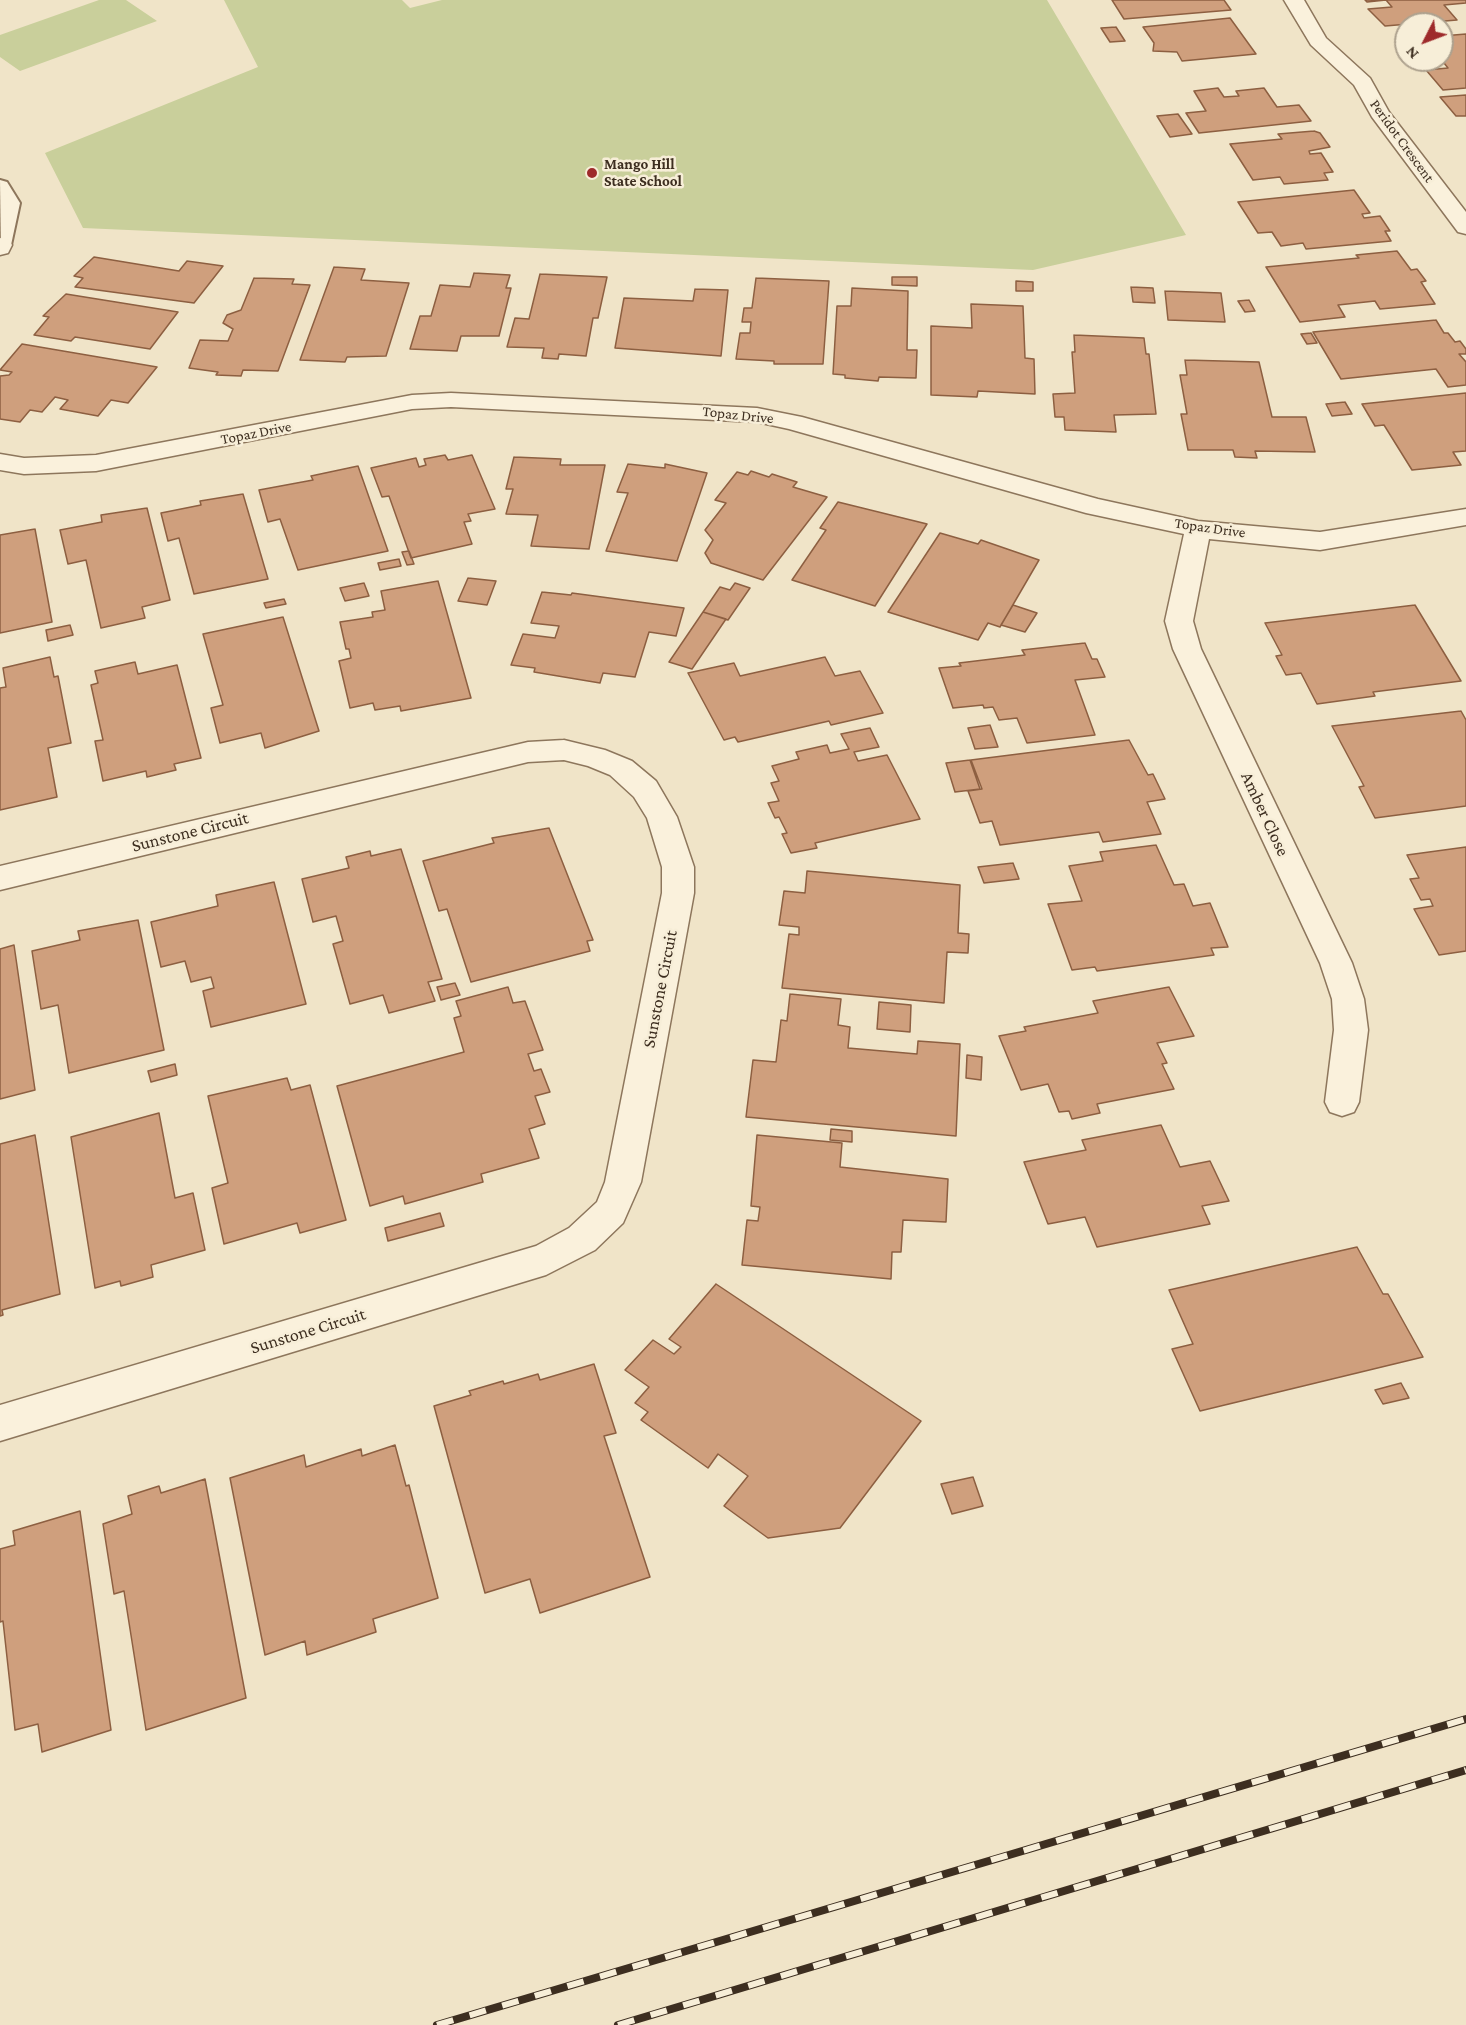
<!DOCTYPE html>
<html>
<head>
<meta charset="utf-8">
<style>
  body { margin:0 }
  #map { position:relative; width:1466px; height:2025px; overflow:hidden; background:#f0e4c8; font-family:"Crimson Pro",serif }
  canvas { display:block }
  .north { position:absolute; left:1394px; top:12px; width:60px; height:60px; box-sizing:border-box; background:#f7eed8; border:2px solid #ada18e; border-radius:50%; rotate:228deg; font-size:16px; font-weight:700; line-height:24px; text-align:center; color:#3d2e20 }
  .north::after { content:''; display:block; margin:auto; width:21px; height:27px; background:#9e2a2b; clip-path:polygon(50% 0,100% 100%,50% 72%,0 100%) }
</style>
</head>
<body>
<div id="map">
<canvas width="1466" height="2025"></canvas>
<div class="north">N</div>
</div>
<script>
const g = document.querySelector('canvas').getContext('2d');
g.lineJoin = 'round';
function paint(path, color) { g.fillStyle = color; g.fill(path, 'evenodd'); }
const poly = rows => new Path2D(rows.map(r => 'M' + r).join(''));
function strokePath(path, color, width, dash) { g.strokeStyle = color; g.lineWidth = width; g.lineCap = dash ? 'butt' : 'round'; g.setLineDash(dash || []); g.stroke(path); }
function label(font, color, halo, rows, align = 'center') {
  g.font = font + ' "Crimson Pro",serif'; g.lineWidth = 5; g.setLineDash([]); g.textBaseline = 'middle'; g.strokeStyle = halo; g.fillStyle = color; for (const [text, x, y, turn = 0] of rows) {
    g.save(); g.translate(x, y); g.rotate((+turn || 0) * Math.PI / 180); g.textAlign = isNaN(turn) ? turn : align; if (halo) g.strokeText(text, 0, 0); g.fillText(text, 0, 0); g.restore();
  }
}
const green = poly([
  [99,0,126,0,157,21,20,71,0,57,0,35],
  [224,0,402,0,410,8,442,0,1047,0,1186,235,1033,270,83,228,45,153,258,67]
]);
const building = poly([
  [1112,0,1224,0,1231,10,1124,19,1112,0],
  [1365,0,1466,0,1466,3,1444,5,1457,20,1385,26,1368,9,1392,7,1386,0,1367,2,1365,0],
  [1230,18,1256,54,1182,61,1177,52,1153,51,1154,43,1143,27,1230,18],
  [1116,27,1125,41,1110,42,1101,28,1116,27],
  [1466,34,1466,88,1443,90,1426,70,1448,68,1444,63,1425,65,1421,60,1442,60,1442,36,1466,34],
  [1218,88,1224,97,1239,96,1236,91,1264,88,1277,107,1299,105,1311,121,1199,133,1186,113,1206,111,1194,91,1218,88],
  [1466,95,1466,116,1456,116,1440,97,1466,95],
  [1178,114,1192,134,1170,137,1157,116,1178,114],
  [1314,131,1320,133,1330,147,1309,151,1310,154,1321,153,1333,172,1324,173,1328,180,1284,184,1280,177,1253,180,1230,144,1282,139,1278,134,1314,131],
  [1354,190,1370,213,1362,214,1364,218,1380,216,1390,231,1385,231,1391,241,1306,249,1303,243,1281,246,1272,232,1258,233,1238,202,1354,190],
  [1397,251,1411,270,1417,269,1426,281,1421,282,1435,304,1380,309,1375,301,1338,305,1345,317,1300,322,1266,267,1359,258,1356,255,1397,251],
  [94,257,179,271,187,261,223,266,194,303,75,287,83,278,74,276,94,257],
  [334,267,365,269,361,280,409,283,386,356,347,357,345,362,300,360,334,267],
  [474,273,510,275,506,288,511,288,499,336,461,336,457,351,410,349,420,316,431,316,440,285,470,287,474,273],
  [540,274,607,277,598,318,593,318,586,356,559,354,558,359,542,358,544,348,507,347,515,318,529,319,540,274],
  [892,277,917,277,917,286,892,285,892,277],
  [254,278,294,279,292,284,310,285,278,371,243,370,241,376,216,375,218,372,189,368,200,340,228,341,233,329,223,323,227,315,241,310,254,278],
  [756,278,829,281,823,364,774,364,774,361,736,359,740,333,750,333,751,322,742,322,744,308,752,308,756,278],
  [1016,281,1033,282,1033,291,1016,291,1016,281],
  [1131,287,1153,288,1155,303,1133,302,1131,287],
  [852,288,908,291,907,350,917,350,916,378,879,377,878,381,845,378,845,375,833,374,837,306,851,306,852,288],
  [695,289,728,290,721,356,615,348,624,298,693,301,695,289],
  [1165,291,1221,293,1225,322,1168,320,1165,291],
  [66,294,178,312,150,349,75,337,71,341,34,335,49,317,43,316,66,294],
  [1249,300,1255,311,1245,312,1238,301,1249,300],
  [971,304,1023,306,1025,358,1034,359,1035,394,978,391,977,397,931,395,931,326,972,328,971,304],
  [1436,320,1444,333,1448,333,1455,342,1460,341,1466,349,1466,354,1459,354,1466,362,1466,385,1448,387,1436,369,1341,379,1313,332,1436,320],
  [1311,333,1317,343,1307,344,1301,334,1311,333],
  [1074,335,1144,338,1146,354,1149,354,1156,414,1114,415,1116,432,1065,430,1064,417,1055,417,1053,394,1075,393,1072,352,1075,352,1074,335],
  [22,344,157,367,128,403,111,400,98,416,60,409,68,400,55,397,42,412,30,410,20,422,0,419,0,376,9,375,12,372,0,370,22,344],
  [1185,360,1259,362,1272,417,1306,417,1315,452,1255,451,1257,458,1235,457,1233,450,1188,450,1181,414,1187,414,1180,375,1187,375,1185,360],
  [1466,393,1466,451,1453,452,1461,465,1412,470,1384,425,1375,426,1362,404,1466,393],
  [1345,402,1352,414,1332,416,1326,404,1345,402],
  [445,455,448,460,472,455,495,509,468,514,471,521,464,522,472,544,411,558,389,496,382,497,371,468,416,458,419,467,426,465,424,459,445,455],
  [514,457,561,459,560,465,605,465,589,549,531,546,538,515,506,514,513,489,506,489,514,457],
  [628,464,665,468,665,464,707,473,677,561,606,551,628,493,617,492,628,464],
  [358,466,388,551,298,570,280,519,268,522,259,490,313,480,311,476,358,466],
  [751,471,769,477,772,474,797,482,793,487,827,497,763,580,711,563,705,553,713,540,705,530,726,503,715,500,737,472,748,475,751,471],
  [243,494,268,579,194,594,179,538,168,541,161,513,201,505,200,501,243,494],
  [838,502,927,524,875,606,792,580,826,530,820,528,838,502],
  [147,508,170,600,142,607,145,618,101,628,86,560,68,564,60,530,102,522,101,515,147,508],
  [35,529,52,622,0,633,0,535,35,529],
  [940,533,978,544,981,540,1039,560,1000,627,988,623,978,640,888,612,940,533],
  [409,551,414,564,407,565,402,552,409,551],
  [399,559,401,566,380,570,378,563,399,559],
  [468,578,496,581,487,605,458,601,468,578],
  [438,581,471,698,401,711,400,706,375,710,373,703,350,708,339,661,351,658,349,649,346,649,340,622,373,617,372,612,385,610,381,591,438,581],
  [364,583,369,596,345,601,340,588,364,583],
  [735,583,750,588,728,620,703,612,720,587,730,590,735,583],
  [542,592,571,595,572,593,684,608,676,636,649,632,635,677,603,673,600,683,534,672,535,668,511,665,523,634,555,638,559,626,531,623,542,592],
  [284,599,286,604,266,608,264,603,284,599],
  [1013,605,1037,613,1025,632,1001,625,1013,605],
  [1415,605,1461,681,1373,692,1375,696,1317,704,1301,673,1286,675,1276,656,1282,655,1265,623,1415,605],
  [703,612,726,619,692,669,669,662,703,612],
  [283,617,319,731,265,748,261,733,220,743,211,708,223,705,203,634,283,617],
  [70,625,73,635,48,641,46,630,70,625],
  [1085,643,1092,659,1097,659,1105,677,1075,680,1095,735,1027,743,1017,718,999,720,993,707,984,708,983,705,953,708,939,668,961,666,959,663,1025,655,1022,650,1085,643],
  [50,657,54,677,58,676,71,743,48,748,57,797,0,810,0,688,6,687,3,668,50,657],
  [825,657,835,676,860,671,883,713,831,725,829,721,738,742,735,737,724,740,688,673,734,663,740,676,825,657],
  [135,662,138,674,177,665,201,758,174,764,176,770,147,777,146,771,103,781,95,741,103,740,91,685,98,683,95,671,135,662],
  [1461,711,1466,720,1466,806,1375,818,1359,787,1364,786,1332,726,1461,711],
  [990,725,998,747,975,749,968,728,990,725],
  [870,728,879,747,854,752,858,761,887,755,920,819,815,843,817,848,791,853,782,834,787,833,779,817,775,818,768,803,779,801,771,783,779,781,772,766,799,759,796,752,827,745,830,753,849,749,841,734,870,728],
  [1129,740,1148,775,1153,774,1165,799,1147,802,1161,834,1103,842,1099,832,1000,845,992,821,980,823,968,791,982,789,971,760,1129,740],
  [970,760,980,789,955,792,946,763,970,760],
  [549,828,593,940,587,941,590,951,471,982,447,909,439,911,423,861,494,843,492,838,549,828],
  [1156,845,1174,885,1184,884,1193,906,1210,903,1228,947,1211,948,1214,955,1097,971,1095,967,1072,970,1048,904,1082,901,1069,866,1103,861,1100,852,1156,845],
  [1466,847,1466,951,1439,955,1414,909,1433,906,1430,899,1421,900,1410,879,1419,878,1407,855,1466,847],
  [401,849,442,979,428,982,435,1001,389,1013,383,995,350,1004,333,944,343,941,336,916,313,922,302,879,349,868,346,857,370,851,371,856,401,849],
  [1013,863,1019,879,984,883,978,867,1013,863],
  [807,871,960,885,958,933,969,934,968,953,947,952,944,1003,782,988,789,934,799,935,799,927,779,925,784,891,805,893,807,871],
  [274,882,306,1004,211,1027,203,991,214,988,211,977,191,982,185,961,161,967,151,922,218,906,216,895,274,882],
  [138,920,164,1050,69,1073,58,1005,41,1009,32,951,80,940,78,931,138,920],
  [14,945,35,1090,0,1099,0,949,14,945],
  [455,983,460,995,441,1000,437,987,455,983],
  [508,987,513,1003,525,1001,543,1050,528,1054,534,1071,541,1069,550,1092,535,1096,545,1124,529,1129,539,1158,481,1174,483,1182,405,1204,403,1196,370,1206,337,1086,464,1052,454,1018,461,1016,456,1001,508,987],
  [1169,987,1194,1036,1157,1043,1167,1063,1162,1064,1174,1089,1097,1104,1100,1113,1072,1119,1069,1111,1059,1112,1048,1084,1021,1090,999,1036,1026,1031,1024,1027,1098,1013,1093,1001,1169,987],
  [790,994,841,999,838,1025,850,1027,848,1048,917,1054,918,1041,960,1044,956,1136,746,1117,753,1060,776,1062,781,1020,787,1021,790,994],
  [879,1002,911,1005,910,1032,877,1029,879,1002],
  [967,1055,982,1057,981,1080,966,1078,967,1055],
  [175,1064,177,1075,151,1082,148,1071,175,1064],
  [287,1078,291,1090,310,1085,346,1220,300,1233,297,1223,224,1244,212,1188,228,1183,208,1096,287,1078],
  [159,1113,175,1198,193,1193,205,1250,151,1265,153,1277,121,1286,120,1281,95,1288,71,1137,159,1113],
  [1161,1125,1180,1167,1210,1161,1229,1201,1202,1206,1210,1224,1097,1247,1085,1217,1048,1224,1024,1162,1086,1150,1082,1140,1161,1125],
  [831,1129,852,1131,852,1142,830,1140,831,1129],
  [35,1135,60,1294,2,1310,3,1315,0,1316,0,1144,35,1135],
  [757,1135,842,1143,840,1167,948,1179,946,1222,903,1220,901,1252,892,1252,891,1279,742,1265,747,1220,758,1221,760,1207,751,1206,757,1135],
  [440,1213,444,1226,388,1241,385,1228,440,1213],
  [1357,1247,1383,1294,1388,1294,1423,1357,1200,1411,1172,1349,1193,1344,1169,1290,1357,1247],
  [716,1284,921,1421,840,1528,768,1538,724,1506,748,1476,718,1454,708,1468,641,1420,648,1412,635,1403,649,1387,625,1370,653,1340,674,1354,681,1347,669,1339,716,1284],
  [594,1364,616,1433,604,1436,650,1577,540,1613,530,1579,485,1593,434,1406,471,1395,469,1391,503,1381,504,1384,538,1374,540,1380,594,1364],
  [1401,1383,1409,1398,1383,1404,1375,1390,1401,1383],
  [395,1445,406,1486,409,1485,438,1598,373,1619,376,1632,307,1655,305,1641,265,1655,230,1478,304,1455,306,1467,361,1449,362,1456,395,1445],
  [973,1477,983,1506,952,1514,941,1484,973,1477],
  [205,1479,246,1698,146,1730,124,1591,114,1594,103,1524,132,1514,128,1496,159,1486,161,1493,205,1479],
  [80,1511,111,1730,42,1752,38,1724,15,1730,3,1621,0,1622,0,1549,15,1545,13,1531,80,1511]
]);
const service = poly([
  [0,180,7,182,20,203,11,245,1,251,0,180]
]);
const minor = poly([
  [1284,0,1304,0,1326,38,1370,78,1389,112,1466,212,1466,234,1458,232,1372,117,1354,85,1311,45,1284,0],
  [0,238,9,240,12,245,8,253,0,255,0,238],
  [451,393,757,408,802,417,1098,499,1198,521,1320,532,1466,509,1466,525,1320,550,1209,539,1193,621,1201,649,1352,963,1364,999,1368,1030,1359,1102,1354,1112,1342,1116,1330,1112,1325,1102,1334,1030,1332,999,1320,963,1173,649,1165,621,1184,534,1086,513,789,429,757,422,451,407,412,409,96,471,24,474,0,470,0,454,24,458,96,455,412,395,451,393],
  [564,740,605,750,632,761,656,781,677,817,694,867,694,893,641,1182,623,1223,595,1250,546,1275,0,1441,0,1405,536,1246,569,1228,597,1202,605,1182,662,893,662,867,647,818,634,797,610,775,588,766,564,760,528,762,0,890,0,866,528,742,564,740]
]);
const rail = poly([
  [437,2025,1466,1719],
  [618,2025,1466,1770]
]);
const markers = [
  [592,173,6,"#9e2a2b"]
];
const farStreetnames = [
  ["Peridot Crescent",1402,141,54],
  ["Topaz Drive",738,415,6],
  ["Topaz Drive",256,433,-11],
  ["Topaz Drive",1210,528,8]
];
const farPoinames = [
  ["Mango Hill",604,164],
  ["State School",604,181]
];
const streetNames = [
  ["Amber Close",1265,814,65],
  ["Sunstone Circuit",190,832,-14],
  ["Sunstone Circuit",660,989,-79],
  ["Sunstone Circuit",308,1331,-17]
];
paint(green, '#c9cf9b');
paint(building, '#cf9f7d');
strokePath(building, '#8d5f41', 1.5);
strokePath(service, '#8d765c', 4);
strokePath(minor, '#8d765c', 3);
paint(service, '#faf1dc');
paint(minor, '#faf1dc');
strokePath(rail, '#3d2e20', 8);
strokePath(rail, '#f7eed8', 6, [17]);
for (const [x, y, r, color] of markers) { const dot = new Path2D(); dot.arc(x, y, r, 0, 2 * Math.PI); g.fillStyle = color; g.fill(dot); strokePath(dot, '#f7eed8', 2); }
label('15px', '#3d2e20', '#f7eed8', farStreetnames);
label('bold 15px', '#3d2e20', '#f7eed8', farPoinames, 'left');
label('18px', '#3d2e20', '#f7eed8', streetNames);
</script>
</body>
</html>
